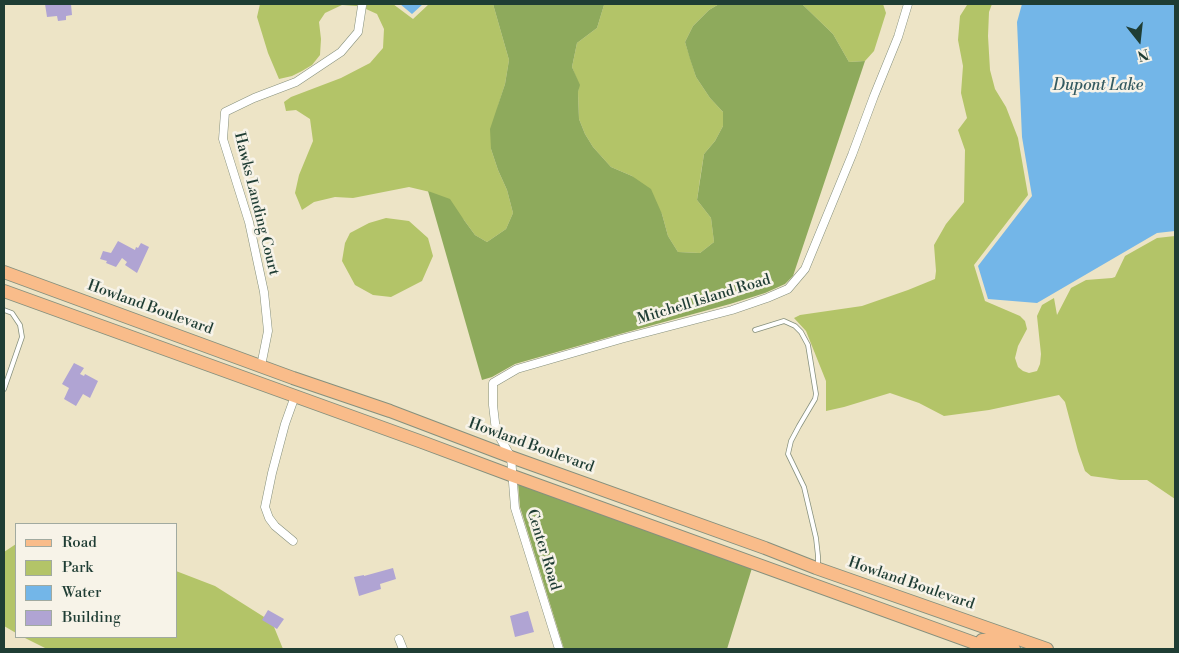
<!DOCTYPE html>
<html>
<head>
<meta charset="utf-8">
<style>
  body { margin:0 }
  #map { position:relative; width:1179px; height:653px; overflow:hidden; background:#ede4c6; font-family:"Libre Bodoni",serif }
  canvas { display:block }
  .frame { position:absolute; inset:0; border:5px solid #1f3d34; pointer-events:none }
  .legend { position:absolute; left:15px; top:523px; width:162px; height:115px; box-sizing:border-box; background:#f7f3e8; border:1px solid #a1aaa0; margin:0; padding:6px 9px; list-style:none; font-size:15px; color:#1f3d34 }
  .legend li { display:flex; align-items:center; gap:10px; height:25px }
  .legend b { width:25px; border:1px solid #a1aaa0 }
  .north { position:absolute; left:1114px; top:15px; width:50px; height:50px; -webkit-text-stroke:4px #f7f3e8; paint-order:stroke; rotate:164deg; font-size:14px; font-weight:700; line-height:20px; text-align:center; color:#1f3d34 }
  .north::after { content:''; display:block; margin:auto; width:18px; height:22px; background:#1f3d34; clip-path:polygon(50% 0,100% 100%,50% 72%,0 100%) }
</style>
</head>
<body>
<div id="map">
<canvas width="1179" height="653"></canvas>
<div class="frame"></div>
<ul class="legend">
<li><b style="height:6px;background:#f9bc8a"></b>Road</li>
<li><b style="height:14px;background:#b3c468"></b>Park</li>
<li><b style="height:14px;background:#73b6e8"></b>Water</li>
<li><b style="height:14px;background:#b0a4d3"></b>Building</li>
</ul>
<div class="north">N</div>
</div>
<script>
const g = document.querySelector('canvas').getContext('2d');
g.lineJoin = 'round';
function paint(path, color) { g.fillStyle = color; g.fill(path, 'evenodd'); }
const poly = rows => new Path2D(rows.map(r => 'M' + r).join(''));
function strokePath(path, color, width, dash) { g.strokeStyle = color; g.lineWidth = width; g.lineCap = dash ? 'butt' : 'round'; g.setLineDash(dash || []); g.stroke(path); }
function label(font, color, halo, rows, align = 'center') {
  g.font = font + ' "Libre Bodoni",serif'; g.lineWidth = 5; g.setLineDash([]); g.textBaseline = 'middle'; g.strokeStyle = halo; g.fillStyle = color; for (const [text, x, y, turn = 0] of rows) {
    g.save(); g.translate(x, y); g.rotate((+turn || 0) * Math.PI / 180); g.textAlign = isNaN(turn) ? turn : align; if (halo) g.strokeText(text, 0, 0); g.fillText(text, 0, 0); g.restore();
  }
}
const green = poly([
  [260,4,357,4,357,6,342,5,325,13,319,22,321,39,320,55,312,65,302,71,292,76,279,79,268,53,257,17],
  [367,4,393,4,413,19,429,4,493,4,509,60,505,84,498,106,491,149,498,170,507,190,513,213,506,229,487,242,475,235,464,220,430,192,409,187,353,198,335,197,314,202,302,210,295,193,299,175,313,141,310,119,296,110,286,111,284,102,291,97,341,78,370,63,383,48,384,29,377,14,366,9],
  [604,4,719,4,709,10,693,26,685,42,696,77,710,98,723,112,723,126,715,141,704,154,700,179,697,200,711,218,714,242,700,253,678,252,668,236,662,214,632,176,611,167,593,147,585,134,579,119,578,92,579,85,572,67,577,43,597,28,604,5],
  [802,4,883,4,886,13,874,51,865,61,849,62,833,34],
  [966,4,992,4,989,12,988,36,990,70,995,89,1006,107,1018,138,1028,195,974,265,985,301,1020,316,1025,321,1027,329,1018,346,1015,358,1018,367,1023,371,1029,373,1037,371,1040,364,1041,354,1037,316,1042,305,1054,298,1057,315,1071,288,1086,280,1112,278,1115,277,1125,256,1157,238,1175,236,1175,499,1147,480,1120,480,1091,476,1085,471,1078,451,1065,402,1059,395,989,410,944,416,919,403,890,393,844,407,826,411,826,381,806,331,794,318,800,315,862,306,908,290,935,279,936,271,934,245,946,224,964,202,965,150,958,130,967,118,961,93,963,66,958,40,960,16,967,5],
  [386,218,409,221,428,238,433,256,422,281,391,297,373,295,355,285,342,261,345,243,350,233,369,223],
  [16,544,16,633,4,626,4,552],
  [176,571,215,586,272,622,283,649,47,649,23,637,176,637]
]);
const forest = poly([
  [493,4,604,4,604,5,597,28,577,43,572,67,580,85,578,92,579,119,585,134,593,147,611,167,632,176,651,189,662,214,668,236,678,252,700,253,714,242,711,218,697,200,704,154,715,141,723,126,723,112,710,98,696,77,690,59,685,42,693,26,709,10,719,4,802,4,833,34,849,62,865,61,793,276,785,284,765,293,730,304,620,334,515,364,492,377,482,380,428,191,450,199,464,220,475,235,487,242,506,229,513,213,507,190,498,170,491,149,490,129,505,84,509,60],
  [518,483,752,568,727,649,564,649,520,507]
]);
const water = poly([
  [400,4,423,4,412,14],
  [1022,4,1175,4,1175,231,1157,233,1037,303,988,299,978,266,1032,196,1022,137,1017,22]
]);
const building = poly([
  [45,4,71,4,72,15,66,16,66,20,58,21,57,16,47,17],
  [118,241,135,250,136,247,138,248,141,243,149,247,137,273,125,265,127,262,122,258,116,267,106,263,107,261,100,259,103,251,111,253],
  [74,363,84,368,80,374,84,376,85,374,98,381,90,398,83,394,76,406,64,399,69,388,62,384],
  [393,568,396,579,380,584,381,589,359,596,354,577,364,575,364,576],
  [268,610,284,619,277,629,262,620],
  [528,611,534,632,515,637,510,616]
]);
const service = poly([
  [4,310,12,313,20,325,22,337,4,389],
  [755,330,784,321,795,326,801,332,808,345,816,394,815,399,799,426,791,441,788,454,804,487,816,538,818,556,818,562,817,566]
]);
const minor = poly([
  [261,366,268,331,264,292,249,222,223,139,225,112,254,98,296,82,341,52,358,32,362,6],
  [293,541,275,526,269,518,265,507,272,473,285,424,295,396],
  [399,639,403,649],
  [559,649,515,508,511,457,496,431,493,405,493,383,517,369,621,339,732,310,767,298,788,289,805,269,852,155,874,96,898,37,908,4]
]);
const primary = poly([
  [4,272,293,378,390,411,511,457,765,548,816,568,1047,649],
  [4,291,422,442,513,476,991,649],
  [982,640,988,640,1014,649]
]);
const streetNames = [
  ["Hawks Landing Court",256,204,76],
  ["Mitchell Island Road",704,300,-17],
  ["Howland Boulevard",150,308,20],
  ["Howland Boulevard",531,446,20],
  ["Center Road",543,550,73],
  ["Howland Boulevard",911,584,19]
];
const waterNames = [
  ["Dupont Lake",1098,86]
];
paint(green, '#b3c468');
paint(forest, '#8eaa5c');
paint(water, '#73b6e8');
paint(building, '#b0a4d3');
strokePath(service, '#86907d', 5.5);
strokePath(minor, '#86907d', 9);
strokePath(primary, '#86907d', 14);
strokePath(service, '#fff', 4);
strokePath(minor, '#fff', 8);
strokePath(primary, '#f9bc8a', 12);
label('15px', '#1f3d34', '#f7f3e8', streetNames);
label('italic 16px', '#345b61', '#f7f3e8', waterNames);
</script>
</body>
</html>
